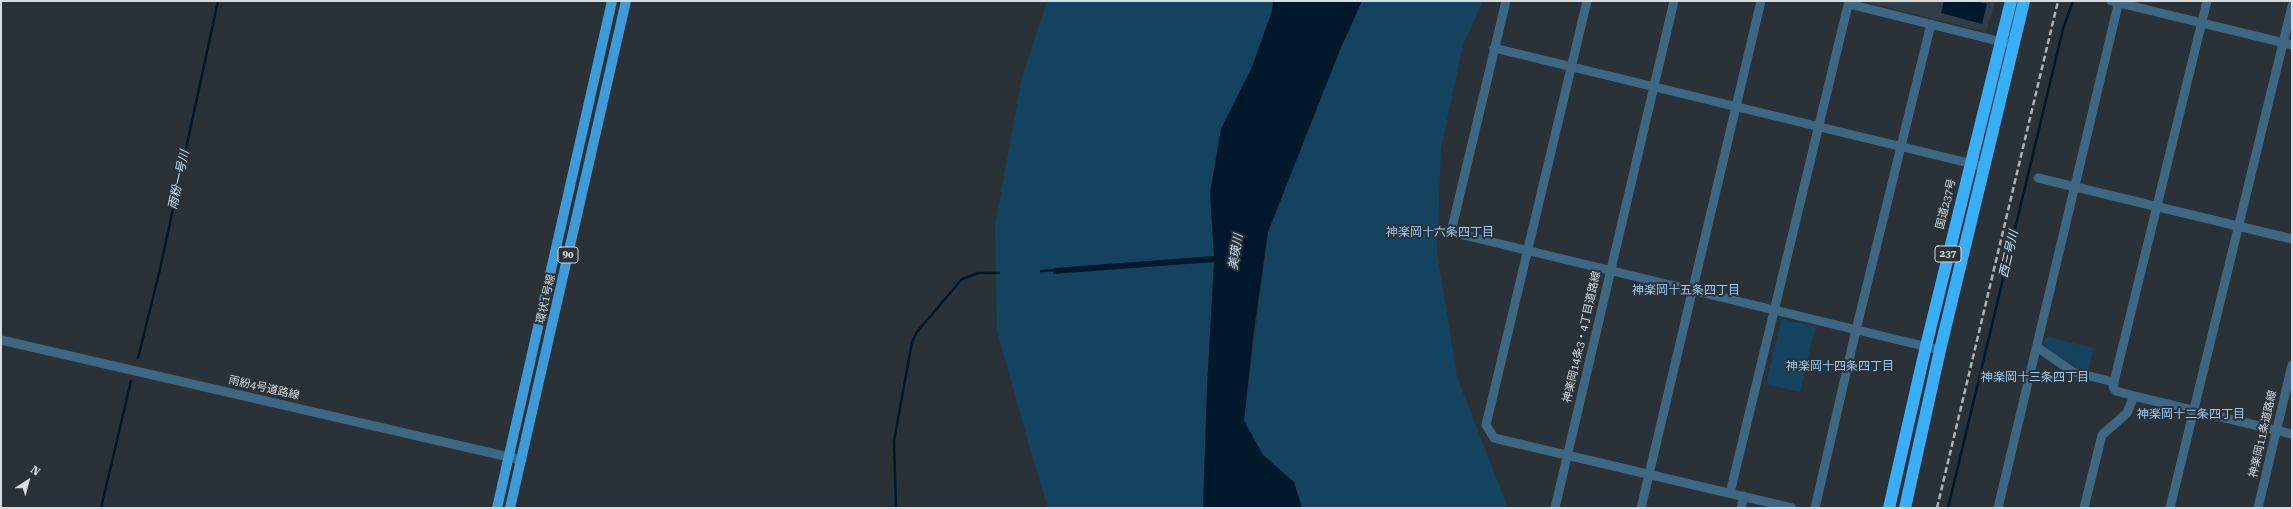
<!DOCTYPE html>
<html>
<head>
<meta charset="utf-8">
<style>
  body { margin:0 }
  #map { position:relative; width:2293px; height:509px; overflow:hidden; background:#2b3237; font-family:"Roboto Serif",serif }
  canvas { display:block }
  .frame { position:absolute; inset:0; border:2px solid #d8dcdf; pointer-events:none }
  .north { position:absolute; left:8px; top:461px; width:40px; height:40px; -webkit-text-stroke:3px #2b3237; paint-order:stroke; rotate:36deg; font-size:11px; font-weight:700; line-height:16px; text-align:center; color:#d8dcdf }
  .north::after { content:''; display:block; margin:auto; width:14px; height:18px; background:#d8dcdf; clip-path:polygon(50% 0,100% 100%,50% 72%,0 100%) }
</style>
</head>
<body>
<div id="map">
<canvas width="2293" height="509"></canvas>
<div class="frame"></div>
<div class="north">N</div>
</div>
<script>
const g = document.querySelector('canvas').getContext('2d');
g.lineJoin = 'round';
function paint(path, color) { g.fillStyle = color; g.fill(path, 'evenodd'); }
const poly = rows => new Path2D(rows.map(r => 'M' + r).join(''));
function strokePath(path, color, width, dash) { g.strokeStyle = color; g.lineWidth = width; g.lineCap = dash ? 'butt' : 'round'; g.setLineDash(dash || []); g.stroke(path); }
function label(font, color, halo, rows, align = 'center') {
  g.font = font + ' "Roboto Serif","Noto Sans JP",serif'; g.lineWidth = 4; g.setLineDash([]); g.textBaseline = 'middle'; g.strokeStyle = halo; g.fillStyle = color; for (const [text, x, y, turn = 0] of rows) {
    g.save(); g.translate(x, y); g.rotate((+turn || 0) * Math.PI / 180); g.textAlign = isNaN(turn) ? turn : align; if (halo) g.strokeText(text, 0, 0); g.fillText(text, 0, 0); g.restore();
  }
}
const built = poly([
  [1862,1,1995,1,1986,32]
]);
const green = poly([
  [1047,1,1273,1,1272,11,1252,67,1221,129,1210,193,1214,256,1207,387,1203,508,1048,508,1029,445,997,331,995,226,1022,77],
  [1362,1,1483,1,1463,45,1441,148,1437,252,1457,377,1508,508,1302,508,1294,482,1263,455,1244,421,1268,232,1340,50],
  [1784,319,1815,327,1800,392,1766,384,1781,320],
  [2048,337,2093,348,2089,370,2076,367,2047,348,2044,340]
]);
const water = poly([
  [1273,1,1362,1,1340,50,1268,232,1253,337,1244,421,1263,455,1294,482,1302,508,1203,508,1207,387,1214,262,1053,274,1054,268,1214,256,1210,193,1221,129,1252,67,1272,11],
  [1944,1,1975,1,1987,4,1982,24,1941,13]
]);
const stream = poly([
  [1041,271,1057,270],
  [138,358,160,269,218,1],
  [101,508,131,381],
  [896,508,894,441,912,342,917,332,962,279,978,273,999,273],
  [1948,508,2063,29,2073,1]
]);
const minor = poly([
  [1506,1,1451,232,1940,350],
  [1587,1,1486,425,1494,438,1792,508],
  [2111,1,2292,45],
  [1849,4,2006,43],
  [1494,48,1977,165],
  [2038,178,2292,239],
  [1,340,522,460],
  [2037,347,2073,372,2114,382,2113,387,2116,391,2134,396,2127,413,2102,435,2084,508],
  [2114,382,2207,1],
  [2134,396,2292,434],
  [1730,493,1849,1],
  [1555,508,1674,1],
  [1641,508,1761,1],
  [1741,508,1744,496],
  [1815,508,1856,330,1931,24],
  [1998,508,2119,1],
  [2170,508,2292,6],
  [2258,508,2292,365]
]);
const major = poly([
  [497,508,612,1],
  [510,508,626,1]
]);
const highway = poly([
  [1889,508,1926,346,2011,1],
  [1905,508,1940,350,2024,1]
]);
const rail = poly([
  [1937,508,2058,1]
]);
const shields = [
  [1948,254,26],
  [568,255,20]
];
const shieldNames = [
  ["237",1948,254],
  ["90",568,255]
];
const streetNames = [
  ["国道237号",1946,204,-76],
  ["環状1号線",546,299,-77],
  ["神楽岡14条3・4丁目道路線",1582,337,-77],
  ["雨紛4号道路線",264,388,13],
  ["神楽岡11条道路線",2263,434,-77]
];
const waterNames = [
  ["雨粉一号川",179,180,-78],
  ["美瑛川",1236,252,-81],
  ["西三号川",2009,254,-77]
];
const neighbourhoodNames = [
  ["神楽岡十六条四丁目",1440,232],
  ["神楽岡十五条四丁目",1686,290],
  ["神楽岡十四条四丁目",1840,366],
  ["神楽岡十三条四丁目",2035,377],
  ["神楽岡十二条四丁目",2191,414]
];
paint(built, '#323e47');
paint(green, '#144360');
paint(water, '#00182b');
strokePath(stream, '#00182b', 2.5);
strokePath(minor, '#3e6784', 9);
strokePath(major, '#3d9bd7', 10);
strokePath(highway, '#38aff8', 12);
strokePath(rail, '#acb1b5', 2.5, [6, 3]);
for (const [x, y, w] of shields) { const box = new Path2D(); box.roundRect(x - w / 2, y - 8, w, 16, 3); g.fillStyle = '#2b3237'; g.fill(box); strokePath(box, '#d8dcdf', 1); }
label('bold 10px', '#d8dcdf', null, shieldNames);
label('11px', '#d8dcdf', '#2b3237', streetNames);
label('italic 12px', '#c5e5fd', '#2b3237', waterNames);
label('12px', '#95ccf4', '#2b3237', neighbourhoodNames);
</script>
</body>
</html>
